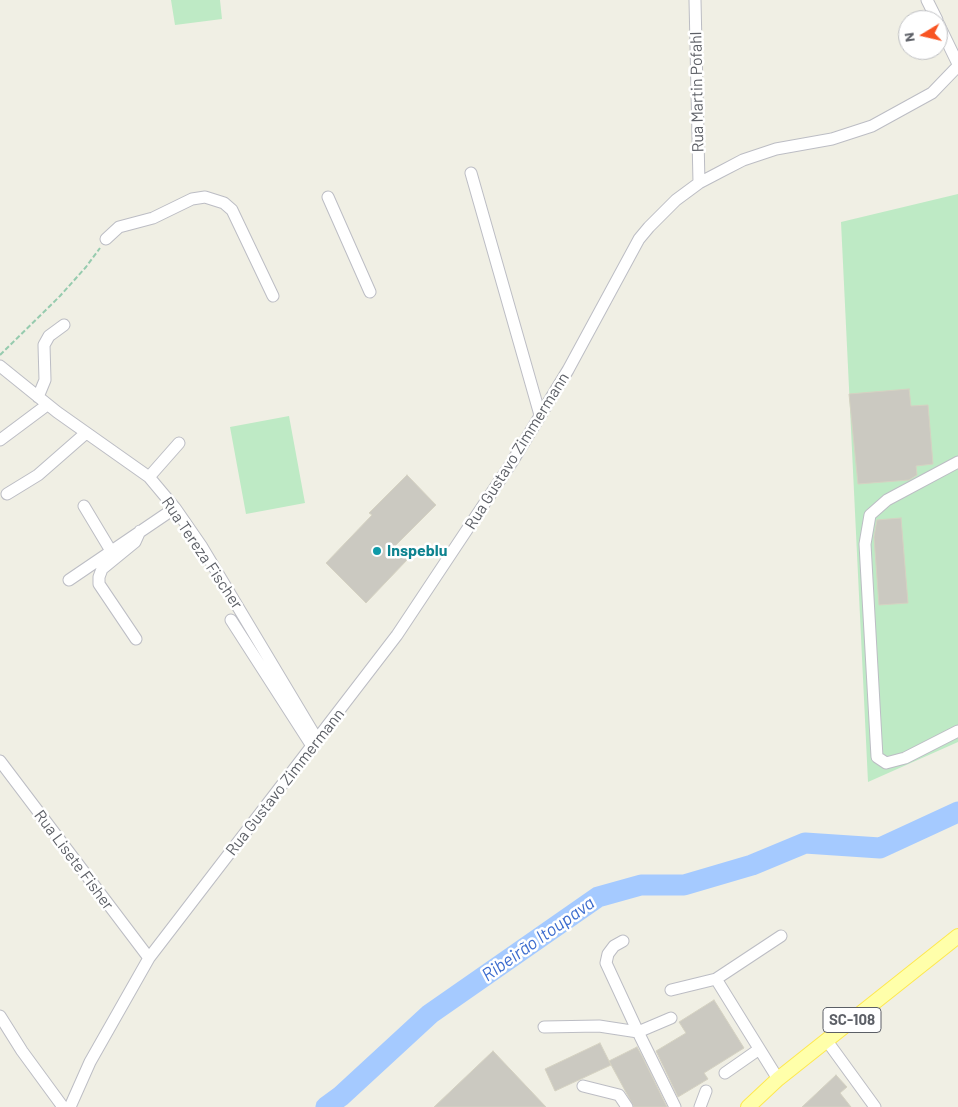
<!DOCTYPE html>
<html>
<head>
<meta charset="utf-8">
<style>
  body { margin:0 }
  #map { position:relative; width:958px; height:1107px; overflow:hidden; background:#f0efe4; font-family:Barlow,sans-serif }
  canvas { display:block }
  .north { position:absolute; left:898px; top:10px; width:50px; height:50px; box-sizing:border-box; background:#fff; border:1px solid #bebfc2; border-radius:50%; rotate:261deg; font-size:14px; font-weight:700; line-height:20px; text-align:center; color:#5c5f66 }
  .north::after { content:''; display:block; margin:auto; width:18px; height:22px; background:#f85422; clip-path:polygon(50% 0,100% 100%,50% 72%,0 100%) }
</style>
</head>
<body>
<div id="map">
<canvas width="958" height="1107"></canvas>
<div class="north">N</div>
</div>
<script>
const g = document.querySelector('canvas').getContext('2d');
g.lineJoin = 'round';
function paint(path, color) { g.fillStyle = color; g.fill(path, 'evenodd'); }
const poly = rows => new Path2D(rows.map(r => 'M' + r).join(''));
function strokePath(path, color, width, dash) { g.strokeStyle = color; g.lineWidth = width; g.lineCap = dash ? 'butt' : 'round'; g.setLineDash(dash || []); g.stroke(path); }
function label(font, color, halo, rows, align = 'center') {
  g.font = font + ' Barlow,sans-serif'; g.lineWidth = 5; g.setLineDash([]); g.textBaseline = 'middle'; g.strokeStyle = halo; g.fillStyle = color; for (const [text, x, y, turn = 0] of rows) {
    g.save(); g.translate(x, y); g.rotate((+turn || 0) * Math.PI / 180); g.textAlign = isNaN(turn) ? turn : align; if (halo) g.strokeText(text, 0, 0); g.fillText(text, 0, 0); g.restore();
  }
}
const green = poly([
  [171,0,220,0,222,19,175,25],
  [958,194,958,742,868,782,841,222],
  [289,416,305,503,246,514,230,427]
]);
const river = poly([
  [326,1107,341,1096,430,1014,598,897,641,885,684,885,752,865,805,843,880,848,958,812]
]);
const building = poly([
  [909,389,911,406,928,405,933,464,916,466,917,475,909,480,858,484,849,394,909,389],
  [407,475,436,505,394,547,407,560,366,603,326,563,372,515,369,513,407,475],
  [901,518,908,603,879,605,874,537,877,520,901,518],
  [714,1000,744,1048,704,1073,708,1079,678,1097,656,1051,686,1033,679,1022,714,1000],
  [600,1043,611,1065,555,1091,545,1069,600,1043],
  [637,1047,642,1056,667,1107,634,1107,609,1061,637,1047],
  [493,1051,546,1107,434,1107,493,1051],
  [836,1075,847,1087,840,1093,851,1107,802,1107,836,1075]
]);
const path = poly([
  [0,355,60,296,86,267,100,248]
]);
const minor = poly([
  [695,0,699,183],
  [927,0,937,20],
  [938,23,958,64],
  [471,173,540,415],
  [328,197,370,292],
  [106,239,119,227,153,218,192,199,205,197,224,203,232,210,273,296],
  [0,366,57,412,149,477,175,508,202,547,317,739],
  [38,397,45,380,44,345,49,336,64,325],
  [0,440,47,405],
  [958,462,887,500,870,515,865,544,877,757,886,763,905,758,958,731],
  [149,477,179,443],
  [7,494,38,475,86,433],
  [84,506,111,551],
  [69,580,175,508],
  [231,620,312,746],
  [136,639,99,584,99,577,102,569,135,542,140,531],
  [0,761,149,958],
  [623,941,614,946,608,954,606,963,638,1032,671,1018],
  [671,990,716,979],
  [0,1016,22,1051,63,1107],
  [544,1027,599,1026,638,1032,675,1107],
  [827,1041,875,1107],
  [725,1073,758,1050],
  [778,1079,716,979,781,936],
  [583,1086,619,1095,627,1107],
  [70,1107,90,1062,149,958,397,635,512,462,568,370,639,239,649,227,676,200,699,183,720,172,743,160,776,149,832,139,872,126,932,93,958,66],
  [700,1107,706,1091]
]);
const major = poly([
  [748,1107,778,1079,958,936]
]);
const markers = [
  [377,551,5,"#0f9aa8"]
];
const shields = [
  [852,1020,58]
];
const shieldNames = [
  ["SC-108",852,1020]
];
const streetNames = [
  ["Rua Martin Pofahl",697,92,-91],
  ["Rua Gustavo Zimmermann",517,451,-58],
  ["Rua Tereza Fischer",202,553,56],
  ["Rua Gustavo Zimmermann",285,782,-52],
  ["Rua Lisete Fisher",74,860,53]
];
const cultureNames = [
  ["Inspeblu",387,551]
];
const waterNames = [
  ["Ribeirão Itoupava",538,939,-35]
];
paint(green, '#beeac5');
strokePath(river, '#a5caff', 21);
paint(building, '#cbc9c1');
strokePath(building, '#d5d2c2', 1);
strokePath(minor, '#bcbdc4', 13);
strokePath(major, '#fee84f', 16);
strokePath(path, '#96cbae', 2, [5, 2.5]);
strokePath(minor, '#fff', 11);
strokePath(major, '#ffa', 14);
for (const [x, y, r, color] of markers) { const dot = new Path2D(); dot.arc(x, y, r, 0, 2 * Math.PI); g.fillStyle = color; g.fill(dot); strokePath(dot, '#fff', 2); }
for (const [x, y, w] of shields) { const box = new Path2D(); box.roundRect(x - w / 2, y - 12.5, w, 25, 4); g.fillStyle = '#fff'; g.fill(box); strokePath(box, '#5c5f66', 1); }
label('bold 15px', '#5c5f66', null, shieldNames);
label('16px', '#5c5f66', '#fff', streetNames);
label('bold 16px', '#0d838f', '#fff', cultureNames, 'left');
label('italic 18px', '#3c6cce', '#fff', waterNames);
</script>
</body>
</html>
